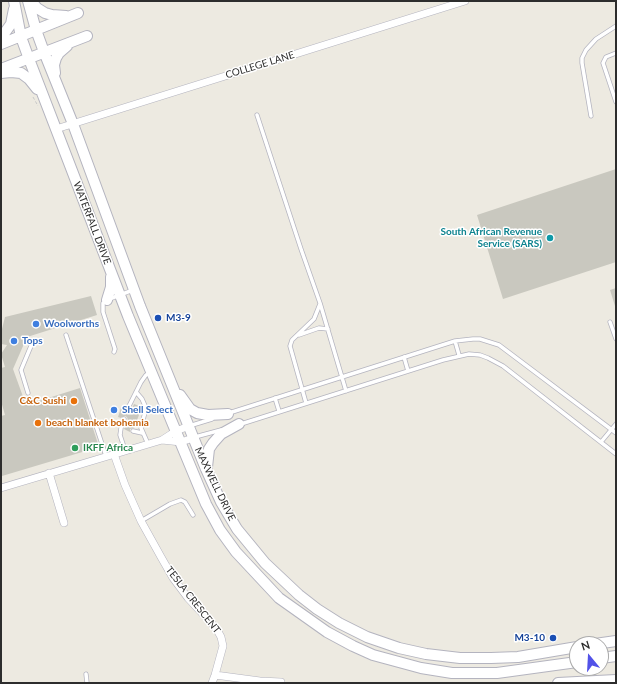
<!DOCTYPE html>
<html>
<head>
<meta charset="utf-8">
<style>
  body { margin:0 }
  #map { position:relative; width:617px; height:684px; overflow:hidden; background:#edeae1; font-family:Lato,sans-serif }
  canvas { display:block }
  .frame { position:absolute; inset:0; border:2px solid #2d2d2d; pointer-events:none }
  .north { position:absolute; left:569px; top:636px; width:40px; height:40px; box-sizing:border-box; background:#fff; border:1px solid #ababab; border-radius:50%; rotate:342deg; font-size:11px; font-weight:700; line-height:16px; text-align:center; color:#2d2d2d }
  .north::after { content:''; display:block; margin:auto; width:14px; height:18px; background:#5252e8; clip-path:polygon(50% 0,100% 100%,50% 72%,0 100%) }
</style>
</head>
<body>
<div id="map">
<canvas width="617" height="684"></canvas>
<div class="frame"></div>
<div class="north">N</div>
</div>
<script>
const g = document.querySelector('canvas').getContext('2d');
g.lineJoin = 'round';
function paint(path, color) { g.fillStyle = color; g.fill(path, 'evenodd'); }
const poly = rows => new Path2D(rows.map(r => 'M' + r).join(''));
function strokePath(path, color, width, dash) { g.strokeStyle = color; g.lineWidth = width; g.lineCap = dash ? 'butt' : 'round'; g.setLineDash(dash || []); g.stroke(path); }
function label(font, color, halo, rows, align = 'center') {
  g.font = font + ' Lato,sans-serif'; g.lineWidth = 3; g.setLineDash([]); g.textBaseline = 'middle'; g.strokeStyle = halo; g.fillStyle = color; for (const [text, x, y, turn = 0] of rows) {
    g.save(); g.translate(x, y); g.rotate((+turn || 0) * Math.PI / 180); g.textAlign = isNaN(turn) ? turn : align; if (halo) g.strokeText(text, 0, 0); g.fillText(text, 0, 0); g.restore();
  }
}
const building = poly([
  [616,169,616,262,503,299,477,215],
  [616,288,616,306,615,306,610,290],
  [91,296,97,315,27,337,13,369,26,405,80,388,99,447,2,476,1,416,5,415,1,401,1,368,5,367,1,354,7,345,1,344,1,333,5,317],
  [134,404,142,407,134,428,130,429,130,432,124,429,128,420,127,417,125,416,121,418,118,417,121,408,124,409,125,413,128,413,131,412]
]);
const path = poly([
  [33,97,38,106]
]);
const service = poly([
  [616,53,606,57,603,63,616,102],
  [257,115,301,249,320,303,346,391],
  [591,116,582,63,582,58,586,50,596,39,616,26],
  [610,322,616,339],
  [66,335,106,456],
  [299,335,319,328,328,329],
  [455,341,459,355],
  [114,352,115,349,103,312,103,303,112,298,133,290],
  [404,357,408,371],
  [136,392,142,399,146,408,141,428,148,444],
  [28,393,21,370,31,346],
  [275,398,279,411],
  [306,403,290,346,292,340,314,319,320,304],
  [127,410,141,382,146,375,150,373],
  [229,413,455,341,473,339,480,339,499,345,616,433],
  [124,419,121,428,120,435,125,450],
  [241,424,443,360,469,354,480,355,488,358,503,366,616,454],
  [189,426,212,419],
  [133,431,142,433],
  [195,437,221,430],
  [601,442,616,424],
  [141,521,170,504,181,500,185,502,193,515],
  [86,674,87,683]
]);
const minor = poly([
  [56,129,465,1],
  [162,440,181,442,193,438],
  [114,454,125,485,141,521,161,557,173,578,188,598,216,628,221,637,223,646,215,675,212,683],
  [49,473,64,523],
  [1,488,162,440,176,431,189,426],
  [215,675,260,681,281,682]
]);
const secondary = poly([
  [14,1,21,37,29,59,128,316,206,504,220,530,236,552,279,598,327,632,353,646,373,655,421,668,452,673,497,673,577,662],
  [28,1,36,30,44,52,73,124,140,306,206,469,221,502,237,529,265,563,299,595,317,609,339,623,367,637,399,648,426,654,460,658,491,658,518,657,577,647],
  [31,1,37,8,45,13,52,15,66,16],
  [1,38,11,24,14,9],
  [1,44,78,13],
  [1,69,87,36],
  [1,73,11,72,21,73,29,79,37,89],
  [55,73,54,65,56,58,59,53,67,46],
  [107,300,111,287,111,277],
  [180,395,190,409,197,413,208,415,228,414],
  [207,467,209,449,213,443,221,434,239,424],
  [595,644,616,641],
  [601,658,616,656],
  [558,683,616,680]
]);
const markers = [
  [550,238,4,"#0f9aa8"],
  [158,318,4,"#1a4fb4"],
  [36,324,4,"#3f7fe0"],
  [14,341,4,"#3f7fe0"],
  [74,401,4,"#e8710a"],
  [114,410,4,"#3f7fe0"],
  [38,423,4,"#e8710a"],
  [75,448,4,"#2e9e5b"],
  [553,638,4,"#1a4fb4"]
];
const streetNames = [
  ["COLLEGE LANE",260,65,-17],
  ["WATERFALL DRIVE",92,223,69],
  ["MAXWELL DRIVE",215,484,64],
  ["TESLA CRESCENT",193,600,52]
];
const cultureNames = [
  ["South African Revenue",542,232],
  ["Service (SARS)",542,244]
];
const transitNames = [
  ["M3-9",166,318],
  ["M3-10",545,638,"right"]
];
const shopNames = [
  ["Woolworths",44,324],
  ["Tops",22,341],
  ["Shell Select",122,410]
];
const foodNames = [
  ["C&C Sushi",66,401],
  ["beach blanket bohemia",46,423,"left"]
];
const leisureNames = [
  ["IKFF Africa",83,448]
];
paint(building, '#c9c8bf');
strokePath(service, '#b4b4bf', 5);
strokePath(minor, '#b4b4bf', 8);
strokePath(secondary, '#b4b4bf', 12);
strokePath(path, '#c8c8c8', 1, [3, 2]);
strokePath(service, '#fff', 3.5);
strokePath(minor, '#fff', 7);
strokePath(secondary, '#fff', 10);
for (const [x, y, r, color] of markers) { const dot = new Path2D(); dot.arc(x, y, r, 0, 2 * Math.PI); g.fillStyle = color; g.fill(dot); strokePath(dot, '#fff', 1.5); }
label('10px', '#2d2d2d', '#fff', streetNames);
label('bold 10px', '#0d838f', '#fff', cultureNames, 'right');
label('bold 10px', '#164399', '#fff', transitNames, 'left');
label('bold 10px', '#366cbe', '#fff', shopNames, 'left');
label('bold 10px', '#c56008', '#fff', foodNames, 'right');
label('bold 10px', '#27864d', '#fff', leisureNames, 'left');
</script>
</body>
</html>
